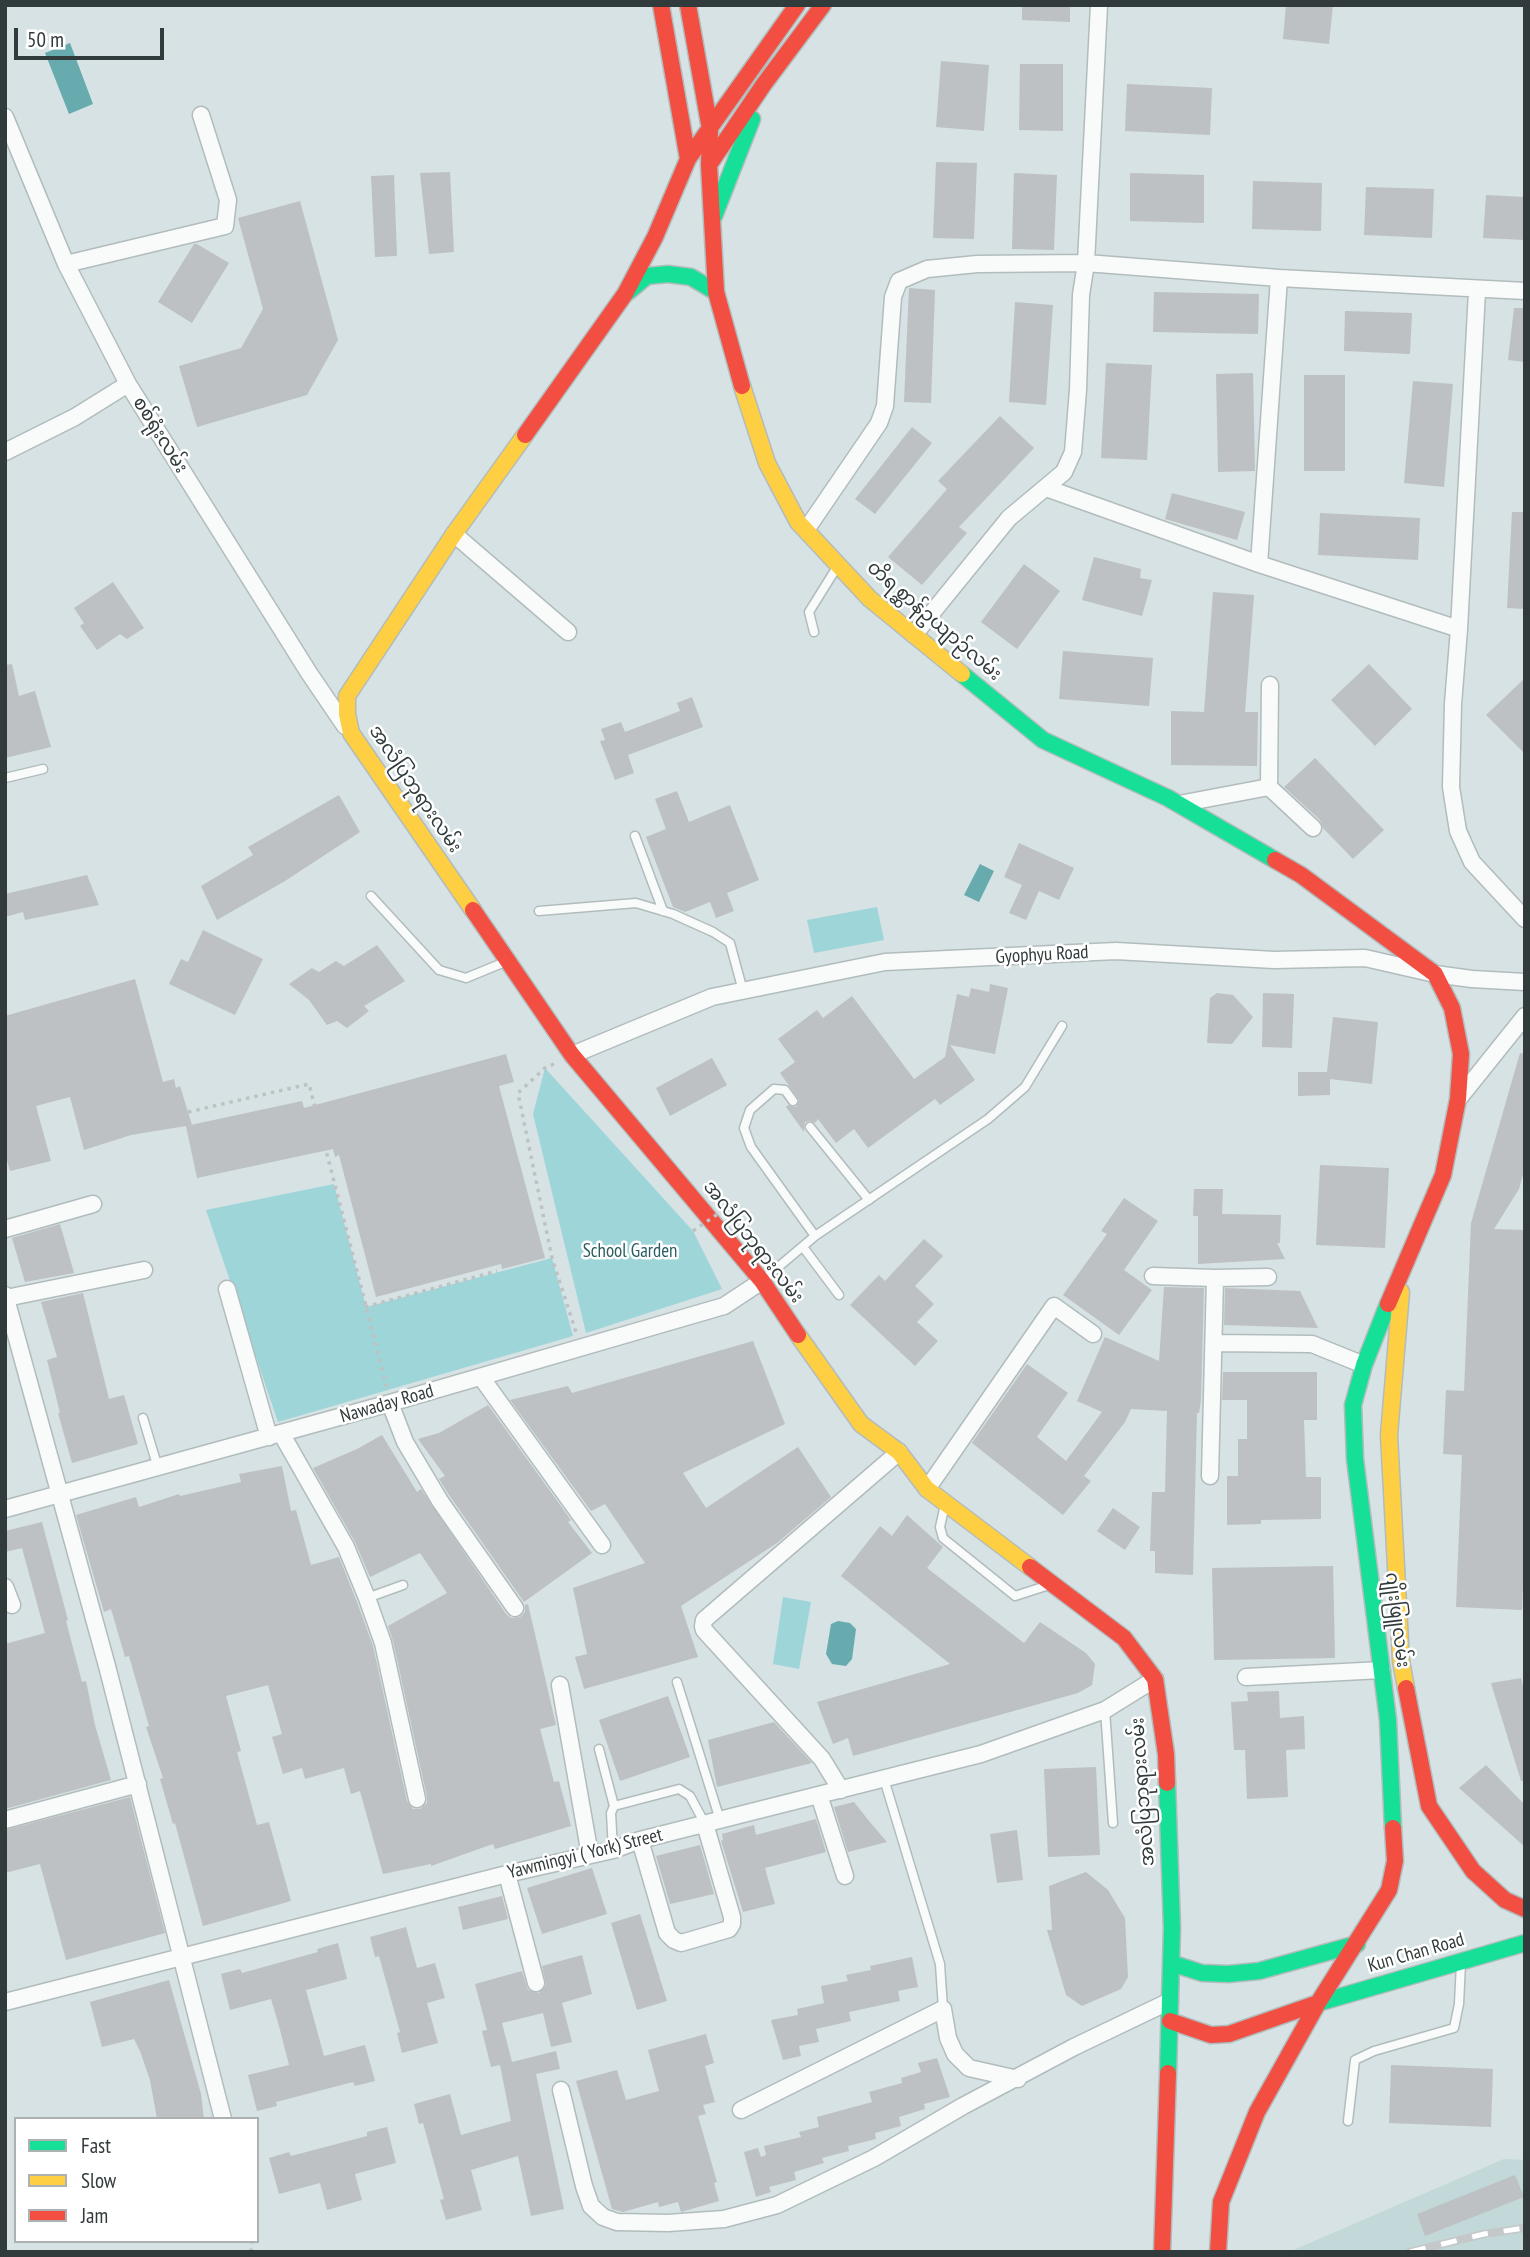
<!DOCTYPE html>
<html>
<head>
<meta charset="utf-8">
<style>
  body { margin:0 }
  #map { position:relative; width:1530px; height:2257px; overflow:hidden; background:#d6e2e3; font-family:"PT Sans Narrow",sans-serif }
  canvas { display:block }
  .frame { position:absolute; inset:0; border:7px solid #323b3b; pointer-events:none }
  .legend { position:absolute; left:14px; top:2117px; width:245px; height:126px; box-sizing:border-box; background:#fff; border:2px solid #adb1b1; margin:0; padding:9px 12px; list-style:none; font-size:21px; color:#323b3b }
  .legend li { display:flex; align-items:center; gap:14px; height:35px }
  .legend b { width:35px; border:2px solid #adb1b1 }
  .scale { position:absolute; left:14px; top:28px; width:150px; height:32px; box-sizing:border-box; border:4px solid #323b3b; border-top:0; padding-left:9px; font-size:21px; line-height:24px; white-space:nowrap; color:#323b3b; -webkit-text-stroke:5px #fff; paint-order:stroke }
</style>
</head>
<body>
<div id="map">
<canvas width="1530" height="2257"></canvas>
<div class="frame"></div>
<ul class="legend">
<li><b style="height:9px;background:#16e098"></b>Fast</li>
<li><b style="height:9px;background:#ffcf43"></b>Slow</li>
<li><b style="height:9px;background:#f24e42"></b>Jam</li>
</ul>
<div class="scale">50 m</div>
</div>
<script>
const g = document.querySelector('canvas').getContext('2d');
g.lineJoin = 'round';
function paint(path, color) { g.fillStyle = color; g.fill(path, 'evenodd'); }
const poly = rows => new Path2D(rows.map(r => 'M' + r).join(''));
function strokePath(path, color, width, dash) { g.strokeStyle = color; g.lineWidth = width; g.lineCap = dash ? 'butt' : 'round'; g.setLineDash(dash || []); g.stroke(path); }
function label(font, color, halo, rows, align = 'center') {
  g.font = font + ' "PT Sans Narrow","Noto Sans Myanmar",sans-serif'; g.lineWidth = 5; g.setLineDash([]); g.textBaseline = 'middle'; g.strokeStyle = halo; g.fillStyle = color; for (const [text, x, y, turn = 0] of rows) {
    g.save(); g.translate(x, y); g.rotate((+turn || 0) * Math.PI / 180); g.textAlign = isNaN(turn) ? turn : align; if (halo) g.strokeText(text, 0, 0); g.fillText(text, 0, 0); g.restore();
  }
}
const built = poly([
  [1504,2159,1525,2160,1525,2252,1289,2252]
]);
const green = poly([
  [877,907,884,940,814,953,807,920],
  [545,1068,693,1231,722,1289,586,1333,533,1114],
  [334,1184,366,1307,552,1258,573,1336,278,1422,206,1210],
  [783,1597,811,1602,799,1669,773,1664]
]);
const water = poly([
  [70,43,93,104,69,114,45,53],
  [980,864,994,871,979,902,964,895],
  [838,1621,850,1623,856,1629,852,1659,846,1666,832,1664,826,1654,831,1624]
]);
const building = poly([
  [1022,5,1070,5,1070,22,1022,20],
  [1286,5,1333,5,1329,44,1283,39],
  [941,61,989,65,984,131,936,127],
  [1020,64,1063,64,1063,131,1019,130],
  [1127,84,1212,88,1210,135,1125,131],
  [936,162,977,163,974,239,933,238],
  [450,172,454,252,429,254,420,173],
  [1014,173,1057,175,1054,250,1012,249],
  [1130,173,1204,175,1204,223,1130,221],
  [394,175,397,256,375,257,371,176],
  [1253,181,1322,183,1321,231,1252,229],
  [1366,187,1434,189,1432,238,1364,235],
  [1486,195,1525,197,1525,240,1483,238],
  [300,201,338,340,307,395,197,427,179,366,241,348,263,309,238,218],
  [194,244,197,244,229,263,192,323,158,302],
  [909,288,935,290,931,403,904,402],
  [1154,292,1259,294,1258,334,1153,332],
  [1015,302,1053,305,1046,405,1009,402],
  [1514,308,1525,308,1525,362,1508,360],
  [1345,311,1412,313,1410,354,1344,351],
  [1106,363,1152,365,1147,460,1101,458],
  [1253,373,1255,471,1218,472,1216,374],
  [1304,375,1345,375,1345,471,1304,471],
  [1413,381,1453,384,1444,487,1404,483],
  [1000,416,1034,448,959,527,967,533,922,585,888,557,947,489,938,481],
  [912,427,932,443,875,514,855,499],
  [1172,493,1245,512,1237,540,1165,519],
  [1512,512,1525,512,1525,609,1507,608],
  [1320,513,1420,518,1418,560,1318,555],
  [1094,557,1141,569,1140,578,1152,580,1142,616,1082,600],
  [1024,564,1060,591,1017,649,981,622],
  [113,582,144,628,127,639,120,634,97,650,80,626,84,623,74,608],
  [1213,592,1254,595,1245,712,1258,712,1257,766,1171,765,1171,711,1204,712],
  [1063,651,1153,658,1149,706,1059,699],
  [12,664,19,696,35,691,51,747,5,758,5,665],
  [1369,664,1412,709,1375,746,1331,700],
  [1525,678,1525,754,1486,715],
  [692,697,703,727,628,755,634,773,615,780,600,741,605,740,601,729,621,722,625,732,680,711,677,703],
  [1315,758,1384,830,1353,859,1323,828,1320,820,1284,787],
  [677,791,689,822,730,805,759,880,727,893,734,911,716,918,710,902,685,912,673,907,646,837,666,829,655,799],
  [339,795,360,832,285,881,217,920,201,886,253,855,248,847],
  [1019,843,1074,868,1059,900,1039,891,1026,920,1009,913,1022,885,1004,877],
  [87,875,99,905,25,920,23,912,5,917,5,894],
  [203,930,263,959,235,1015,169,984,181,959,188,962],
  [377,945,405,981,364,1006,369,1011,347,1028,337,1021,327,1025,309,1000,289,984,312,968,319,972,336,961,344,966],
  [135,979,163,1082,174,1079,176,1088,180,1086,192,1125,131,1135,84,1150,70,1097,36,1106,51,1161,10,1171,5,1153,5,1016],
  [990,984,1008,988,995,1054,950,1045,975,1080,940,1105,935,1099,868,1148,854,1129,836,1143,818,1119,815,1123,810,1121,805,1122,804,1132,786,1107,788,1105,796,1107,799,1100,780,1073,795,1062,778,1039,817,1010,823,1018,852,996,914,1079,945,1057,957,994,969,997,971,988,989,992],
  [1217,993,1233,995,1253,1017,1232,1044,1207,1043,1210,998],
  [1263,993,1294,994,1292,1048,1262,1047],
  [1333,1017,1378,1022,1372,1084,1330,1079,1330,1095,1298,1096,1298,1072,1327,1072],
  [1520,1053,1525,1054,1525,1167,1519,1189,1494,1229,1525,1230,1525,1534,1522,1610,1456,1607,1462,1455,1443,1454,1446,1390,1464,1391,1471,1223],
  [506,1054,514,1082,499,1086,545,1258,502,1269,501,1264,376,1297,339,1155,335,1157,333,1149,197,1178,186,1126,302,1101,304,1108],
  [712,1058,727,1085,670,1116,656,1088],
  [1320,1165,1389,1168,1385,1248,1316,1245],
  [1194,1189,1223,1189,1222,1214,1281,1215,1280,1243,1277,1243,1285,1259,1198,1264,1198,1216,1193,1216],
  [1124,1198,1158,1221,1124,1270,1152,1290,1119,1335,1063,1295,1107,1234,1101,1231],
  [60,1224,74,1273,25,1282,12,1238],
  [924,1239,943,1256,915,1286,934,1304,917,1322,938,1341,915,1366,850,1305,879,1275,885,1281],
  [1164,1287,1204,1288,1201,1400,1199,1413,1197,1413,1193,1575,1155,1573,1155,1551,1150,1551,1152,1492,1165,1492,1167,1411,1131,1409,1125,1422,1084,1476,1091,1481,1063,1515,972,1443,1027,1364,1068,1393,1037,1437,1066,1461,1102,1412,1077,1401,1105,1337,1159,1361],
  [1225,1288,1300,1291,1318,1328,1224,1325],
  [83,1293,109,1399,124,1395,138,1444,72,1463,58,1413,60,1413,47,1360,57,1357,41,1302],
  [753,1341,785,1424,683,1473,706,1508,798,1447,831,1497,777,1543,681,1606,698,1657,584,1689,575,1657,587,1654,573,1588,645,1563,605,1504,591,1511,510,1400,568,1386,572,1393],
  [1223,1372,1317,1372,1317,1420,1304,1420,1306,1477,1321,1477,1321,1519,1261,1520,1261,1524,1227,1525,1227,1476,1238,1476,1238,1439,1247,1439,1247,1400,1222,1400],
  [488,1405,571,1520,568,1522,592,1553,524,1602,449,1495,439,1479,445,1476,418,1439,439,1433],
  [382,1435,417,1492,421,1489,506,1614,511,1618,520,1617,525,1612,525,1605,528,1604,556,1725,540,1729,554,1782,559,1781,571,1826,495,1849,493,1844,431,1866,431,1864,383,1874,360,1791,351,1794,344,1768,305,1779,302,1768,283,1774,272,1737,282,1734,268,1685,226,1696,241,1751,237,1752,257,1825,269,1822,291,1901,203,1926,175,1823,173,1824,160,1779,163,1778,146,1727,149,1726,129,1656,125,1657,111,1609,104,1612,76,1515,136,1497,139,1507,179,1494,180,1496,241,1482,239,1474,282,1466,291,1511,296,1510,311,1565,339,1557,357,1602,373,1646,407,1801,413,1809,420,1809,427,1803,427,1797,393,1641,388,1626,447,1593,420,1553,370,1577,355,1542,313,1468,357,1449],
  [1113,1508,1140,1527,1125,1550,1097,1531],
  [907,1515,943,1547,927,1568,1024,1643,1040,1622,1086,1653,1095,1664,1092,1685,1078,1693,853,1756,848,1738,833,1744,817,1702,950,1664,841,1576,880,1526,892,1536],
  [42,1522,68,1620,66,1621,82,1682,86,1681,95,1725,111,1780,5,1809,5,1644,45,1633,22,1548,5,1552,5,1531],
  [1333,1566,1335,1658,1214,1660,1212,1568],
  [1521,1678,1525,1693,1525,1781,1521,1781,1491,1683],
  [1279,1691,1280,1718,1304,1716,1305,1749,1286,1750,1288,1797,1247,1799,1245,1750,1234,1750,1231,1702,1248,1701,1247,1692],
  [668,1696,690,1757,620,1781,599,1720],
  [774,1722,812,1763,717,1787,708,1740],
  [1486,1765,1525,1805,1525,1847,1459,1788],
  [1096,1767,1100,1855,1048,1857,1044,1769],
  [130,1797,165,1933,66,1960,40,1864,5,1873,5,1830],
  [854,1802,869,1821,887,1842,848,1852,834,1807],
  [816,1819,826,1852,765,1868,775,1904,743,1912,721,1841,723,1840,722,1834,754,1825,756,1835],
  [1017,1830,1023,1880,997,1883,990,1834],
  [700,1845,714,1894,670,1904,656,1856],
  [592,1868,607,1914,542,1934,527,1888],
  [1086,1872,1108,1890,1125,1918,1128,1977,1121,1989,1082,2006,1066,1995,1047,1930,1052,1930,1049,1886],
  [502,1896,508,1919,463,1930,458,1907],
  [640,1914,667,2001,637,2010,611,1923],
  [406,1927,417,1968,435,1963,445,1998,427,2003,438,2043,402,2053,397,2033,400,2032,379,1956,375,1957,370,1937],
  [338,1943,347,1979,306,1990,324,2056,365,2045,375,2081,355,2086,353,2082,276,2102,277,2106,257,2111,248,2075,289,2065,279,2026,271,1999,230,2010,221,1974,240,1969,242,1973,318,1952,317,1949],
  [582,1955,592,1994,562,2003,572,2042,551,2047,543,2013,502,2023,512,2062,556,2051,560,2069,536,2074,564,2209,531,2216,518,2156,471,2170,482,2210,446,2220,440,2200,444,2199,423,2123,419,2124,414,2104,450,2094,461,2135,511,2121,500,2065,491,2067,482,2031,487,2030,475,1984,522,1971,528,1990,539,1993,546,1985,542,1966],
  [912,1957,918,1987,898,1991,900,2001,849,2012,851,2021,816,2029,819,2042,799,2046,801,2056,783,2060,771,2020,798,2015,797,2009,824,2003,821,1986,848,1981,846,1975,871,1970,870,1966],
  [169,1980,201,2094,204,2119,157,2119,150,2080,140,2051,134,2039,102,2047,90,2002],
  [706,2034,714,2063,705,2066,715,2102,703,2105,706,2114,698,2116,717,2182,714,2183,719,2201,681,2212,678,2202,659,2207,658,2202,623,2212,612,2209,576,2081,617,2070,626,2100,659,2091,648,2050],
  [937,2058,950,2097,924,2104,925,2109,899,2117,901,2126,875,2133,876,2139,848,2146,849,2151,822,2158,824,2163,794,2172,796,2180,769,2187,771,2192,756,2197,744,2152,758,2148,761,2157,766,2155,764,2146,801,2137,799,2132,819,2127,817,2117,872,2102,869,2092,902,2083,901,2078,921,2072,918,2063],
  [1391,2065,1493,2069,1491,2127,1389,2123],
  [387,2127,396,2163,355,2174,362,2200,327,2210,320,2183,279,2194,269,2158,289,2152,291,2156,367,2136,367,2132],
  [1515,2175,1524,2197,1425,2236,1417,2214]
]);
const path = poly([
  [554,1064,545,1068,518,1093,552,1258,576,1332],
  [188,1112,309,1084,387,1388],
  [365,1307,497,1271],
  [251,2252,252,2241]
]);
const lane = poly([
  [814,632,809,612,837,567],
  [5,778,43,769],
  [635,836,663,911],
  [371,896,439,970,466,978,505,962],
  [539,911,636,903,673,914,713,932,730,943,743,991],
  [793,1101,785,1090,774,1089,750,1110,744,1128,751,1147,815,1236],
  [810,1127,869,1200],
  [803,1247,839,1295],
  [764,1279,815,1236,988,1119,1025,1087,1062,1026],
  [143,1418,158,1468],
  [944,1509,940,1527,943,1538,1015,1596,1046,1586],
  [367,1598,403,1585],
  [677,1682,720,1820],
  [1105,1710,1113,1823],
  [599,1749,614,1806],
  [884,1779,940,1964,943,2009],
  [613,1850,611,1813,614,1806,679,1789,690,1796,705,1824],
  [1348,2121,1355,2060,1374,2051,1454,2028,1459,2004,1461,1963]
]);
const street = poly([
  [5,117,66,264,128,384,309,673,345,726],
  [66,264,225,226,228,200,201,115],
  [1477,291,1459,629,1453,704,1451,787,1458,831,1472,862,1525,919],
  [5,452,75,417,128,384],
  [1046,488,1259,564,1459,629],
  [806,530,879,423,885,406,893,297,899,281,927,269,977,264,1086,263,1279,278,1525,291],
  [454,534,568,632],
  [1259,564,1279,278],
  [914,635,1009,518,1064,472,1073,452,1078,390,1081,295,1086,263,1099,5],
  [1269,787,1270,685],
  [1179,804,1269,787,1313,828],
  [572,1055,712,997,885,962,1116,951,1274,960,1365,958,1435,974,1472,979,1525,982],
  [1460,1097,1525,1016],
  [5,1229,93,1204],
  [1153,1276,1215,1278],
  [227,1289,269,1437],
  [5,1295,107,1666,223,2119],
  [6,1298,144,1270],
  [1214,1343,1312,1344,1364,1365],
  [481,1377,602,1545],
  [390,1403,405,1442,440,1501,515,1608],
  [281,1433,346,1547,367,1598,383,1643,417,1799],
  [1210,1476,1215,1278,1268,1277],
  [927,1489,1054,1306,1093,1334],
  [5,1509,390,1403,724,1306,762,1281],
  [5,1587,12,1605],
  [1246,1677,1382,1670],
  [560,1685,590,1855],
  [841,1790,822,1759,704,1630,703,1626,704,1620,899,1452],
  [819,1795,845,1876],
  [5,1820,138,1784],
  [640,1840,667,1933,674,1940,681,1943,729,1929,732,1924,732,1917,705,1824],
  [507,1874,536,1983],
  [5,2002,507,1874,613,1850,640,1840,981,1754,1105,1710,1155,1679],
  [561,2090,584,2186,591,2206,603,2217,617,2222,668,2223,724,2219,777,2205,874,2158,963,2106,1074,2047,1170,2001],
  [741,2110,943,2009,948,2038,955,2054,969,2068,1018,2079]
]);
const fast = poly([
  [714,216,752,119],
  [628,292,647,276,668,274,691,277,716,292],
  [962,674,1043,740,1168,798,1275,860],
  [1388,1304,1364,1365,1353,1405,1355,1459,1388,1720,1393,1828],
  [1167,1783,1172,1928,1168,2073],
  [1171,1963,1202,1973,1228,1974,1259,1971,1357,1944],
  [1318,2003,1525,1943]
]);
const slow = poly([
  [742,386,767,463,798,522,870,599,962,674],
  [473,910,351,733,347,714,347,696,454,534,525,435],
  [1401,1292,1389,1435,1401,1661,1406,1688],
  [798,1335,861,1424,899,1452,927,1489,1030,1567]
]);
const jam = poly([
  [661,5,688,159],
  [688,5,710,129,709,165,716,292,742,386],
  [709,165,764,84,823,5],
  [525,435,625,294,655,237,688,159,797,5],
  [1275,860,1301,875,1435,974,1452,1008,1461,1054,1458,1099,1443,1175,1388,1304],
  [473,910,572,1055,762,1281,798,1335],
  [1030,1567,1124,1638,1155,1679,1166,1754,1167,1783],
  [1406,1688,1429,1806,1473,1871,1505,1900,1525,1909],
  [1170,2021,1211,2035,1229,2034,1318,2003],
  [1162,2252,1168,2073],
  [1218,2252,1221,2202,1257,2112,1318,2003,1389,1890,1395,1861,1393,1828]
]);
const rail = poly([
  [1410,2252,1484,2234,1525,2228]
]);
const pathBridge = poly([
  [693,1231,722,1211]
]);
const streetNames = [
  ["စစ်ရုံးလမ်း",160,435,58],
  ["တိရစ္ဆာန်ဥယျာဉ်လမ်း",934,621,41],
  ["အလံပြဘုရားလမ်း",415,789,56],
  ["Gyophyu Road",1042,955,-3],
  ["အလံပြဘုရားလမ်း",753,1242,52],
  ["Nawaday Road",387,1404,-16],
  ["ဂျိုးဖြူလမ်း",1397,1620,83],
  ["အလံပြဘုရားလမ်း",1143,1792,-94],
  ["Yawmingyi ( York) Street",585,1854,-14],
  ["Kun Chan Road",1416,1953,-16]
];
const parkNames = [
  ["School Garden",630,1252]
];
paint(built, '#c2d8d9');
paint(green, '#9ed5d9');
paint(water, '#67abaf');
paint(building, '#bec1c3');
strokePath(lane, '#b2bcbc', 11);
strokePath(street, '#b2bcbc', 19);
strokePath(fast, '#b2bcbc', 19);
strokePath(slow, '#b2bcbc', 19);
strokePath(jam, '#b2bcbc', 19);
strokePath(path, '#bfc2c2', 3.5, [3.5, 5]);
strokePath(lane, '#f9fbfb', 8);
strokePath(street, '#f9fbfb', 16);
strokePath(fast, '#16e098', 16);
strokePath(slow, '#ffcf43', 16);
strokePath(jam, '#f24e42', 16);
strokePath(rail, '#c4c8c8', 8);
strokePath(rail, '#fff', 5, [16]);
strokePath(pathBridge, '#bfc2c2', 3.5, [3.5, 5]);
label('19px', '#323b3b', '#fff', streetNames);
label('19px', '#2a5d61', '#fff', parkNames);
</script>
</body>
</html>
